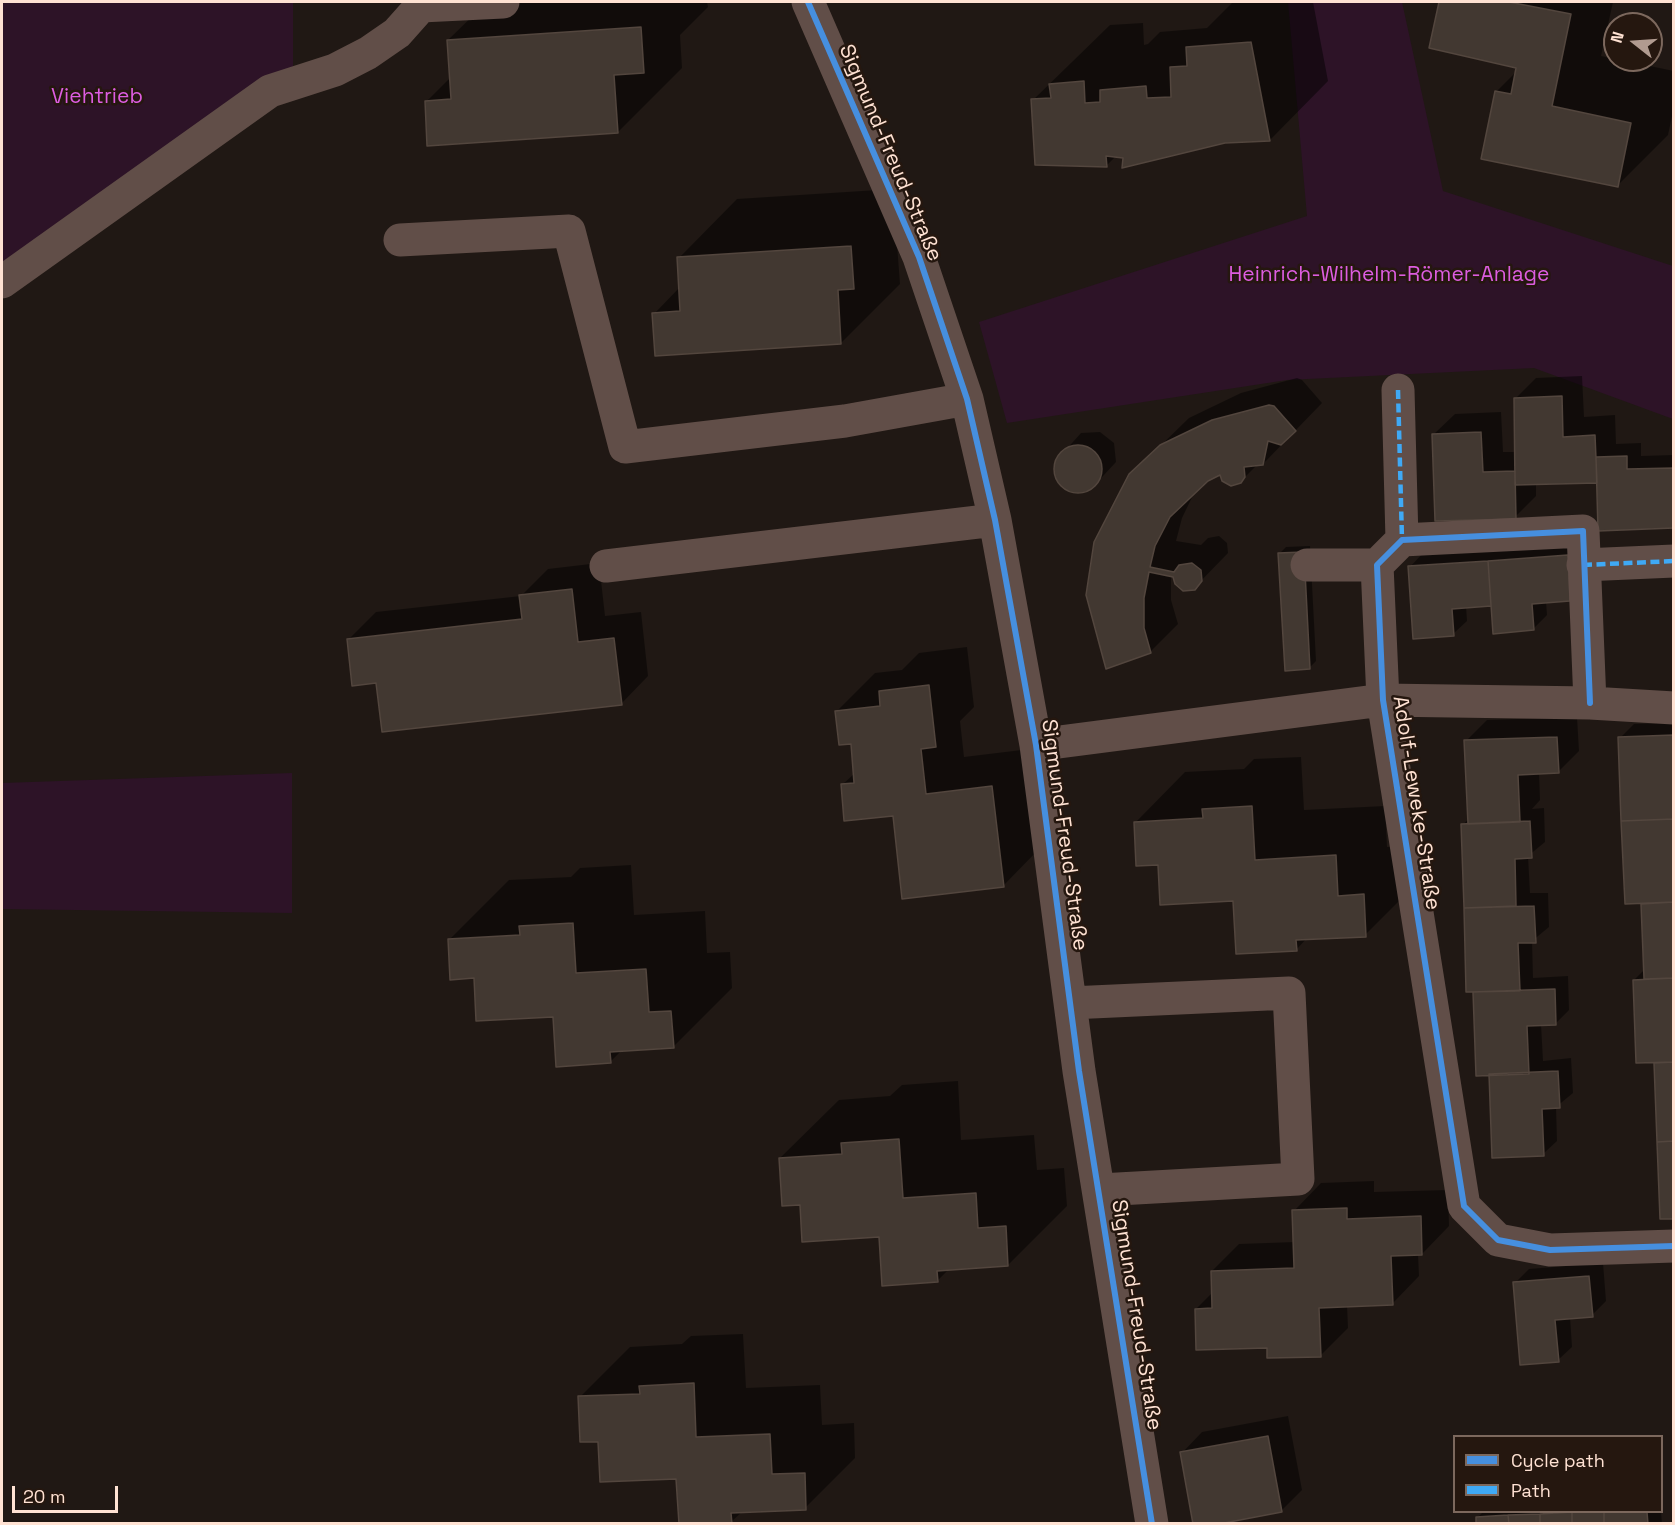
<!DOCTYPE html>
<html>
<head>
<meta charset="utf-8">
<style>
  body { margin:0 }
  #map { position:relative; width:1675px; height:1525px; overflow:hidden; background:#201814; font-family:"Space Grotesk",sans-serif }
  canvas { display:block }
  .frame { position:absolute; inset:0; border:3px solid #ffe2d3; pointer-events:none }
  .legend { position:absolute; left:1453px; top:1435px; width:210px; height:78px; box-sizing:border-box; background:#25170f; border:2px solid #7c685d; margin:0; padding:8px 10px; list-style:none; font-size:18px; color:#ffe2d3 }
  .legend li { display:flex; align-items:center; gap:12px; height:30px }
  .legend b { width:30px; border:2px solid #7c685d }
  .north { position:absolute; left:1603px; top:12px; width:60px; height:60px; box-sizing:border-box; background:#25170f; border:2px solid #7c685d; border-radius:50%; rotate:287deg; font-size:16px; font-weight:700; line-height:24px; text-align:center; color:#ffe2d3 }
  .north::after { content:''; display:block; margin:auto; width:21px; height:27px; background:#b19b90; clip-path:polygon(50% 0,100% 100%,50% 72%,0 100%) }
  .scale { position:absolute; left:12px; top:1486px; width:106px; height:27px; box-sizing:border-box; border:3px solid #ffe2d3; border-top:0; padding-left:8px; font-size:18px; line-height:21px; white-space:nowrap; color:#ffe2d3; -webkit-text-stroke:4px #25170f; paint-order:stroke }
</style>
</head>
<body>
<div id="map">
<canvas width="1675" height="1525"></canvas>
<div class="frame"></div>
<ul class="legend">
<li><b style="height:8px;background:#468fdf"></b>Cycle path</li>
<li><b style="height:8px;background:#3fa9f5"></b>Path</li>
</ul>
<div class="north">N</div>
<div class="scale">20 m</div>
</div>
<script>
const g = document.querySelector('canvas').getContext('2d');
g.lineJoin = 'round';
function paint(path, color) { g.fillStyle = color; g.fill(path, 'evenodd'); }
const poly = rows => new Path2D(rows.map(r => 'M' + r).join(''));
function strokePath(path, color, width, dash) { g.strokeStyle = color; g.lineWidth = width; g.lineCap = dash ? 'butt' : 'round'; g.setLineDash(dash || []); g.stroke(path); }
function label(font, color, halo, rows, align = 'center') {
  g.font = font + ' "Space Grotesk",sans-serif'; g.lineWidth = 5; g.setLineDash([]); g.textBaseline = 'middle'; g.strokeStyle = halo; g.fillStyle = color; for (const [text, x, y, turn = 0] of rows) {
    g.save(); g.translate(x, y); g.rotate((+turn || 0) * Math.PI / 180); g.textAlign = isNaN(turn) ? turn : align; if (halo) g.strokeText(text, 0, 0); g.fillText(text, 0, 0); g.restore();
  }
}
const green = poly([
  [2,2,293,2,293,71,2,282],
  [1288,2,1402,2,1443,191,1673,266,1673,419,1534,368,1287,380,1007,423,979,322,1307,216],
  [292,773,292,913,2,909,2,783]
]);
const shadow = poly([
  [487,2,707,2,708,7,680,35,682,68,618,132,426,102,451,77,448,40],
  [1233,2,1313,2,1328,81,1270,140,1224,142,1125,157,1116,156,1106,166,1033,100,1110,25,1143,23,1144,45,1148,44,1160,32,1207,28],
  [1440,2,1613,2,1601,56,1674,71,1674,107,1668,135,1618,185,1496,92,1517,71,1517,66,1431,47],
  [909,188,912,229,897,244,900,284,841,343,654,314,680,287,679,258,737,199],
  [1582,376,1584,417,1615,415,1616,444,1641,443,1641,456,1674,455,1674,527,1598,481,1536,483,1536,496,1515,517,1434,434,1455,414,1501,412,1503,452,1516,452,1515,399,1536,378],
  [1297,378,1302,380,1322,403,1263,464,1258,464,1240,482,1221,473,1207,479,1196,489,1182,518,1176,541,1201,545,1208,538,1219,536,1227,543,1228,553,1194,588,1171,575,1171,600,1178,624,1150,652,1107,667,1151,455,1189,418,1241,393],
  [1100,432,1114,443,1116,462,1090,490,1071,492,1057,481,1055,462,1081,433],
  [1581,542,1546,601,1547,615,1533,629,1492,604,1466,606,1467,621,1453,634,1410,567,1423,553],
  [1310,546,1316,661,1309,668,1280,553,1286,547],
  [599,563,605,616,641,612,648,676,621,704,378,681,349,639,376,612,521,596,548,569],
  [967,647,974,707,960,721,964,757,1030,749,1041,847,1003,886,894,814,842,785,855,773,852,742,837,711,875,673,902,670,919,653],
  [1577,717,1579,751,1558,772,1539,772,1540,800,1532,809,1544,808,1545,842,1528,856,1530,893,1548,893,1549,927,1532,941,1533,978,1568,976,1569,1010,1555,1024,1541,1024,1543,1061,1571,1058,1573,1093,1556,1107,1557,1141,1543,1154,1490,1073,1478,1074,1475,991,1467,991,1463,825,1469,818,1466,741,1487,720],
  [1674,723,1674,1217,1662,1218,1655,1062,1634,980,1645,969,1642,902,1620,738,1634,724],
  [1301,757,1304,810,1385,806,1387,847,1413,845,1415,885,1365,935,1307,938,1296,950,1235,900,1159,863,1135,823,1185,772,1244,769,1254,759],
  [631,865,634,915,705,911,707,953,730,952,732,988,673,1047,623,1049,610,1062,554,1015,475,977,450,939,509,880,571,877,580,868],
  [958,1081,961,1140,1034,1135,1037,1170,1064,1168,1067,1206,1008,1265,949,1269,937,1281,880,1235,801,1204,780,1158,839,1100,890,1096,902,1085],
  [1374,1181,1374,1192,1448,1190,1449,1226,1422,1254,1418,1254,1419,1276,1392,1304,1347,1305,1348,1328,1321,1355,1268,1346,1196,1309,1213,1292,1212,1271,1239,1244,1295,1242,1294,1211,1321,1183],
  [1603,1263,1606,1301,1592,1315,1570,1317,1572,1347,1558,1360,1515,1283,1529,1269],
  [743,1334,746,1388,820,1385,822,1425,854,1423,855,1458,805,1508,743,1511,731,1522,678,1477,600,1440,580,1397,630,1347,682,1344,691,1336],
  [1288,1416,1302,1490,1281,1511,1182,1453,1202,1432],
  [1483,1512,1661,1512,1662,1524,1478,1524,1478,1517]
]);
const building = poly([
  [1439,2,1509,2,1571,14,1552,106,1631,123,1618,187,1481,159,1495,91,1511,94,1516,68,1429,48,1439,2],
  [641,27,644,73,614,75,618,133,427,146,425,101,451,99,447,40,641,27],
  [1251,42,1270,141,1225,143,1122,168,1123,158,1106,156,1107,167,1035,165,1031,99,1051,98,1049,84,1084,81,1085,103,1100,102,1100,90,1146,86,1147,98,1171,97,1170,67,1187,66,1186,47,1251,42],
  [851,246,854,289,838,290,841,344,655,356,652,313,680,311,677,257,851,246],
  [1562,396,1563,437,1595,435,1597,483,1515,485,1514,398,1562,396],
  [1269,405,1274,406,1296,431,1281,445,1268,441,1263,465,1244,467,1245,477,1241,483,1231,486,1222,481,1220,475,1208,481,1170,517,1155,546,1150,567,1174,572,1179,565,1192,563,1201,570,1202,581,1195,590,1183,591,1175,584,1173,577,1149,572,1144,598,1144,628,1151,653,1106,669,1086,595,1094,542,1129,474,1160,445,1212,420,1269,405],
  [1481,432,1483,472,1515,471,1516,519,1435,521,1432,434,1481,432],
  '1054 469a24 24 0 1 1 48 0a24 24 0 1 1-48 0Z',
  [1627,456,1627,469,1674,468,1674,528,1598,531,1596,457,1627,456],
  [1304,552,1310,669,1285,671,1278,553,1304,552],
  [1568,555,1570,601,1532,604,1534,630,1493,634,1488,561,1568,555],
  [1488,561,1491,606,1452,609,1454,636,1413,639,1408,566,1488,561],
  [572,589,578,642,614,638,622,705,382,732,376,683,352,686,347,639,522,619,519,595,572,589],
  [929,685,936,747,921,749,926,794,992,786,1004,887,902,899,893,816,844,821,841,784,854,783,851,744,839,745,835,711,880,706,879,691,929,685],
  [1674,735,1674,819,1621,821,1618,737,1674,735],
  [1557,737,1559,773,1518,775,1520,822,1468,824,1464,740,1557,737],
  [1252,806,1255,860,1336,855,1338,896,1364,894,1366,937,1296,940,1297,951,1236,954,1233,901,1160,905,1158,865,1136,866,1134,822,1203,818,1202,809,1252,806],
  [1674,819,1674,902,1625,904,1621,821,1674,819],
  [1530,821,1532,858,1515,859,1516,906,1464,908,1461,824,1530,821],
  [1674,902,1674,978,1644,979,1641,904,1674,902],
  [1534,906,1536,943,1518,943,1520,991,1466,992,1464,908,1534,906],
  [573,923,576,973,646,969,649,1012,671,1011,674,1048,610,1052,611,1063,556,1067,553,1017,476,1021,474,978,450,980,448,939,520,935,519,926,573,923],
  [1674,978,1674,1062,1636,1063,1633,980,1674,978],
  [1555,989,1556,1025,1527,1026,1529,1074,1476,1076,1473,992,1555,989],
  [1674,1062,1674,1141,1657,1142,1654,1063,1674,1062],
  [1558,1071,1560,1108,1542,1109,1544,1156,1492,1158,1489,1074,1558,1071],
  [899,1139,903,1198,976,1193,978,1228,1006,1226,1008,1266,937,1271,938,1282,882,1286,879,1237,802,1242,800,1205,782,1206,779,1158,842,1154,841,1143,899,1139],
  [1674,1141,1674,1219,1660,1219,1657,1142,1674,1141],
  [1347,1208,1347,1219,1421,1216,1422,1255,1391,1256,1393,1305,1319,1308,1321,1357,1267,1358,1267,1348,1196,1350,1195,1309,1212,1308,1211,1271,1294,1268,1292,1210,1347,1208],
  [1589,1276,1593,1317,1555,1320,1559,1362,1520,1365,1513,1282,1589,1276],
  [694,1383,696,1437,770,1434,772,1474,805,1473,806,1510,731,1513,732,1524,679,1524,676,1479,600,1482,598,1442,580,1442,578,1396,640,1394,639,1386,694,1383],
  [1268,1436,1282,1512,1219,1524,1193,1524,1180,1452,1268,1436],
  [1572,1512,1604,1512,1604,1524,1572,1524,1572,1512],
  [1572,1512,1572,1524,1540,1524,1540,1514,1572,1512],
  [1604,1512,1647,1512,1648,1524,1604,1524,1604,1512],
  [1540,1514,1540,1524,1509,1524,1508,1515,1540,1514],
  [1508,1515,1509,1524,1476,1524,1476,1517,1508,1515]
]);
const minor = poly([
  [808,2,919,257,967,399,995,520,1036,745,1079,1071,1152,1524],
  [400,240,569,231,625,447,845,421,967,399],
  [2,282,270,91,335,70,368,53,397,33,421,6,503,2],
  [1398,390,1402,540],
  [1307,565,1377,565],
  [1583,565,1674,561],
  [606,566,995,520],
  [1590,703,1583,531,1402,540,1377,565,1383,700,1464,1206,1498,1240,1550,1250,1674,1246],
  [1036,745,1383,700,1590,703,1674,708],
  [1070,1003,1289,993,1298,1179,1100,1190]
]);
const quiet = poly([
  [1398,390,1402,540],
  [1583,565,1674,561]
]);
const cycleway = poly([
  [808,2,919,257,967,399,995,520,1036,745,1079,1071,1152,1524],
  [1590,703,1583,531,1402,540,1377,565,1383,700,1464,1206,1498,1240,1550,1250,1674,1246]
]);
const parkNames = [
  ["Viehtrieb",97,97],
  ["Heinrich-Wilhelm-Römer-Anlage",1389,275]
];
const streetNames = [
  ["Sigmund-Freud-Straße",890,153,67],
  ["Adolf-Leweke-Straße",1416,803,81],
  ["Sigmund-Freud-Straße",1064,835,82],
  ["Sigmund-Freud-Straße",1136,1315,81]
];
paint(green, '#2d1327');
paint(shadow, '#0007');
paint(building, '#423831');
strokePath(building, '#53463e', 1.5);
strokePath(minor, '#614e48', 33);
strokePath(quiet, '#3fa9f5', 4.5, [9, 4.5]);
strokePath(cycleway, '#468fdf', 6);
label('21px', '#dd5de0', '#25170f', parkNames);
label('21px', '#ffe2d3', '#25170f', streetNames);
</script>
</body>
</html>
